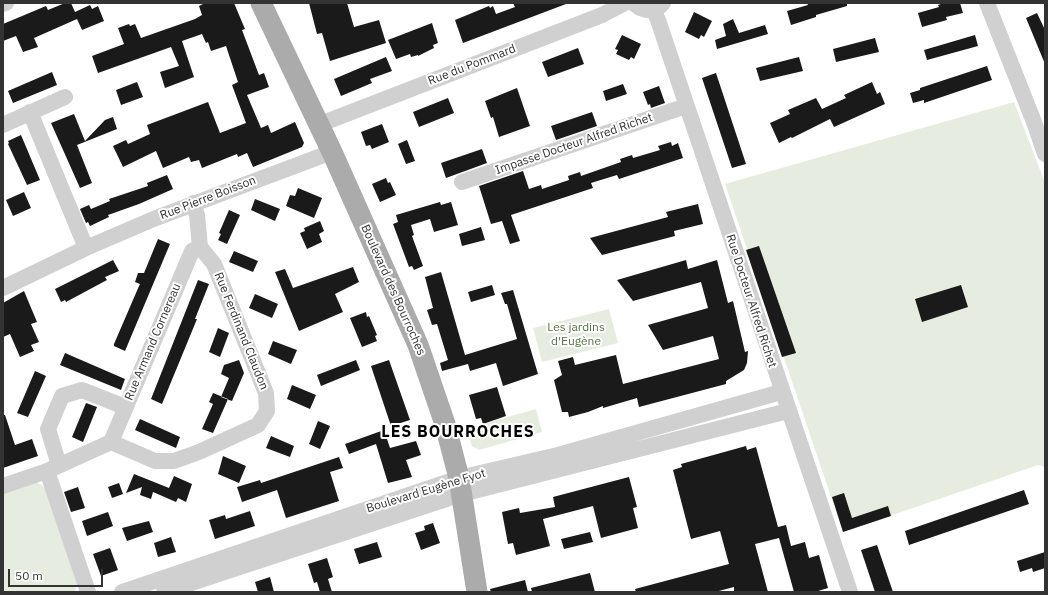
<!DOCTYPE html>
<html>
<head>
<meta charset="utf-8">
<style>
  body { margin:0 }
  #map { position:relative; width:1048px; height:595px; overflow:hidden; background:#fff; font-family:"IBM Plex Sans",sans-serif }
  canvas { display:block }
  .frame { position:absolute; inset:0; border:4px solid #333; pointer-events:none }
  .scale { position:absolute; left:8px; top:569px; width:95px; height:18px; box-sizing:border-box; border:2px solid #333; border-top:0; padding-left:5px; font-size:12px; line-height:14px; white-space:nowrap; color:#333; -webkit-text-stroke:3px #fff; paint-order:stroke }
</style>
</head>
<body>
<div id="map">
<canvas width="1048" height="595"></canvas>
<div class="frame"></div>
<div class="scale">50 m</div>
</div>
<script>
const g = document.querySelector('canvas').getContext('2d');
g.lineJoin = 'round';
function paint(path, color) { g.fillStyle = color; g.fill(path, 'evenodd'); }
const poly = rows => new Path2D(rows.map(r => 'M' + r).join(''));
function strokePath(path, color, width, dash) { g.strokeStyle = color; g.lineWidth = width; g.lineCap = dash ? 'butt' : 'round'; g.setLineDash(dash || []); g.stroke(path); }
function label(font, color, halo, rows, align = 'center') {
  g.font = font + ' "IBM Plex Sans",sans-serif'; g.lineWidth = 4; g.setLineDash([]); g.textBaseline = 'middle'; g.strokeStyle = halo; g.fillStyle = color; for (const [text, x, y, turn = 0] of rows) {
    g.save(); g.translate(x, y); g.rotate((+turn || 0) * Math.PI / 180); g.textAlign = isNaN(turn) ? turn : align; if (halo) g.strokeText(text, 0, 0); g.fillText(text, 0, 0); g.restore();
  }
}
const green = poly([
  [1014,102,1045,183,1045,467,1038,465,843,532,725,184],
  [609,309,618,343,542,362,533,328],
  [536,409,542,432,479,450,472,446,466,429],
  [36,482,42,485,45,489,77,583,75,592,3,592,3,493]
]);
const building = poly([
  [65,3,71,3,75,12,90,5,92,9,98,6,104,21,82,30,77,19,34,38,38,47,23,52,16,36,3,41,3,24,46,6,48,10],
  [205,3,234,3,245,29,242,30,259,75,264,73,269,87,247,95,261,128,268,125,271,133,295,122,304,143,302,147,253,167,247,153,238,157,237,154,202,168,199,160,191,162,189,157,163,168,156,151,123,167,113,146,126,140,128,144,150,134,147,125,208,102,220,133,246,123,232,85,238,82,226,46,211,51,208,42,206,43,202,34,182,41,194,77,165,88,160,72,179,66,171,47,98,73,92,56,124,44,118,28,129,24,130,26,135,24,141,38,195,19,202,15,199,6],
  [309,3,347,3,354,27,379,20,386,43,330,61,322,33,317,34],
  [513,3,566,4,463,43,455,20,489,6,490,8,493,6,496,14,515,7],
  [807,3,847,3,847,6,816,15,816,17,791,25,787,11,808,5],
  [944,3,960,3,963,13,946,17,947,20,922,27,918,13,939,7,938,5],
  [694,12,712,21,704,37,701,35,699,39,685,32],
  [1037,13,1045,30,1045,64,1026,18],
  [733,19,739,33,765,25,768,34,717,49,715,40,726,36,723,24],
  [432,23,438,43,433,45,434,48,418,56,418,55,411,57,410,54,396,59,388,40],
  [622,35,641,44,634,59,631,57,629,60,616,54,618,50,615,49],
  [975,35,978,46,927,60,924,50],
  [875,38,879,52,836,62,833,49],
  [578,48,584,64,548,77,542,62],
  [386,57,392,71,370,79,372,83,341,96,334,79],
  [799,57,803,71,760,81,756,68],
  [987,66,992,80,924,103,924,100,913,103,910,93,920,90,920,88],
  [52,72,57,85,13,103,8,91],
  [716,73,746,164,732,168,702,78],
  [137,82,143,97,121,105,116,90],
  [872,82,877,94,880,92,885,104,834,127,830,119,792,138,791,137,779,143,770,123,790,114,788,110,816,98,822,109,846,98,844,95],
  [623,84,627,94,606,101,603,91],
  [659,86,665,103,651,108,650,104,648,105,643,92],
  [517,88,530,126,499,137,493,117,491,118,485,101],
  [448,98,454,113,419,127,413,112],
  [592,112,597,126,556,140,551,126],
  [74,114,85,141,105,120,113,117,117,129,77,145,92,183,80,188,51,123],
  [382,124,389,142,372,149,370,145,366,146,361,132],
  [21,135,40,180,27,185,8,144,9,143,8,141],
  [407,140,415,161,406,164,398,144],
  [671,142,672,146,678,143,683,158,619,179,617,175,591,183,593,188,511,215,520,241,510,244,502,221,491,224,479,186,523,171,529,189,541,185,542,189,569,180,568,176,580,172,581,176,621,162,620,159,632,155,633,158,660,150,658,146],
  [482,149,487,163,446,178,441,163],
  [167,175,173,189,139,204,108,215,109,217,90,226,88,222,86,223,80,209,89,205,91,209,110,201,109,199,148,186,147,183],
  [386,178,388,183,390,182,396,195,380,202,372,184],
  [298,188,322,198,314,218,286,206,290,195,295,196],
  [24,192,31,208,13,216,6,200],
  [255,199,280,209,275,221,251,210],
  [440,202,441,205,451,202,458,225,434,232,430,219,411,225,414,235,412,236,423,266,414,270,412,266,409,267,393,224,398,222,396,215],
  [698,204,703,224,674,231,675,236,602,255,590,238,668,217,666,212],
  [229,210,240,215,227,244,218,240,221,234,219,233],
  [320,221,324,231,319,234,322,242,307,249,300,233,305,231,304,228],
  [481,227,485,240,462,246,459,234],
  [158,239,170,244,125,351,114,346,114,344,139,286,140,284,135,282,138,273,144,273],
  [759,246,796,353,782,357,746,250],
  [234,251,258,261,253,272,229,262],
  [113,260,119,271,105,277,107,280,66,302,65,300,61,302,55,289],
  [686,260,688,269,717,260,728,303,733,301,745,352,748,351,747,363,744,370,726,381,726,384,639,407,637,398,603,408,603,406,588,412,569,417,568,412,562,412,554,380,562,375,558,361,573,357,575,365,616,355,623,384,719,359,713,336,663,350,648,325,708,308,701,282,633,301,617,280],
  [353,267,359,282,335,294,343,312,299,331,275,272,285,269,293,288],
  [441,272,465,355,517,339,507,304,505,304,501,293,513,290,538,374,503,386,496,363,470,371,468,364,442,371,440,363,448,360,437,324,432,325,427,310,433,308,425,277],
  [198,280,209,284,195,319,197,319,162,404,151,399],
  [492,285,495,295,471,302,468,292],
  [961,285,968,307,922,322,915,299],
  [24,291,37,322,31,324,39,342,31,345,34,351,20,357,10,334,3,337,3,303],
  [255,294,278,304,272,318,249,308],
  [366,312,367,317,369,316,377,335,375,336,377,341,362,347,350,318],
  [218,328,229,333,220,357,209,352],
  [273,341,297,350,291,364,268,354],
  [65,353,125,379,121,390,60,365],
  [239,360,244,373,232,401,221,397,229,378,221,374,224,365],
  [356,360,360,370,321,386,317,375],
  [389,360,410,420,391,426,371,366],
  [35,371,46,376,28,417,17,413],
  [292,385,316,395,310,409,287,399],
  [497,387,506,416,483,424,481,418,476,419,469,395],
  [213,393,228,399,213,433,202,429,213,404,209,402],
  [86,403,97,407,83,442,72,437],
  [3,415,5,415,15,445,32,439,38,456,3,468],
  [140,419,180,437,176,448,135,430],
  [318,421,330,426,320,449,309,444],
  [384,430,390,448,416,441,421,455,406,460,412,477,388,483,376,444,349,454,345,444],
  [271,436,294,446,290,457,266,448],
  [746,446,747,450,756,447,778,527,786,525,791,546,805,542,809,558,819,555,828,588,815,592,794,592,779,538,755,544,768,592,734,592,734,587,715,592,636,592,635,589,729,564,720,531,691,539,673,470,682,467,681,464],
  [223,456,246,466,239,483,218,474],
  [339,457,343,468,330,472,339,501,286,518,277,490,242,502,237,487,260,480,261,483],
  [134,474,169,488,174,476,192,484,186,502,178,498,176,502,153,492,151,499,140,495,142,487,126,493],
  [629,477,637,507,633,508,638,528,601,538,593,506,543,519,550,546,516,555,513,543,508,544,502,512,519,508,520,513,555,507,553,497],
  [119,483,123,494,112,498,108,487],
  [78,487,85,508,71,512,64,492],
  [1024,490,1029,504,909,545,905,531],
  [844,493,852,518,888,506,891,516,843,532,832,497],
  [250,511,255,526,215,539,209,520,225,515,226,519],
  [108,512,113,526,87,536,82,521],
  [149,521,153,532,127,541,122,528],
  [433,523,440,543,421,550,415,533,425,530,424,526],
  [590,532,593,542,564,549,561,539],
  [171,537,176,552,158,557,154,543],
  [377,542,382,557,359,564,354,549],
  [877,545,893,592,875,592,861,550],
  [110,548,118,570,101,576,93,554],
  [1045,552,1045,568,1033,572,1032,568,1020,572,1017,561],
  [327,558,333,577,328,579,332,592,320,592,317,582,314,583,308,564],
  [590,573,595,592,532,592,531,588],
  [270,577,274,592,258,592,255,582],
  [525,580,528,592,491,592,490,589]
]);
const minor = poly([
  [633,3,640,8,646,10,659,7,663,3],
  [987,3,1034,122,1045,154],
  [3,4,6,3],
  [653,9,658,20,850,592],
  [30,112,86,248],
  [3,125,65,97],
  [318,125,602,15,625,3],
  [462,182,686,106],
  [3,288,86,248,156,218,332,152],
  [111,442,192,251,200,247],
  [59,465,48,429,62,396,82,390,125,407],
  [47,471,88,592],
  [3,486,47,471,111,442,155,461,174,461,199,452,258,425,267,411,266,393,214,264,200,247,197,215,193,203],
  [122,592,459,478,558,455,781,392],
  [164,592,462,494,788,411]
]);
const major = poly([
  [261,3,332,152,418,345,445,424,459,478,477,592]
]);
const streetNames = [
  ["Rue du Pommard",472,65,-21],
  ["Impasse Docteur Alfred Richet",574,144,-19],
  ["Rue Pierre Boisson",208,198,-21],
  ["Boulevard des Bourroches",393,290,66],
  ["Rue Docteur Alfred Richet",751,301,72],
  ["Rue Ferdinand Claudon",241,331,68],
  ["Rue Armand Cornereau",153,342,-67],
  ["Boulevard Eugène Fyot",426,491,-17]
];
const parkNames = [
  ["Les jardins",576,328],
  ["d'Eugène",576,342]
];
const districtNames = [
  ["LES BOURROCHES",458,432]
];
paint(green, '#e6ecdf');
paint(building, '#1a1a1a');
strokePath(minor, '#d0d0d0', 16);
strokePath(major, '#ababab', 21);
label('12px', '#333', '#fff', streetNames);
label('12px', '#56703f', '#fff', parkNames);
g.letterSpacing = '1px';
label('bold 16px', '#000', '#fff', districtNames);
g.letterSpacing = '0px';
</script>
</body>
</html>
